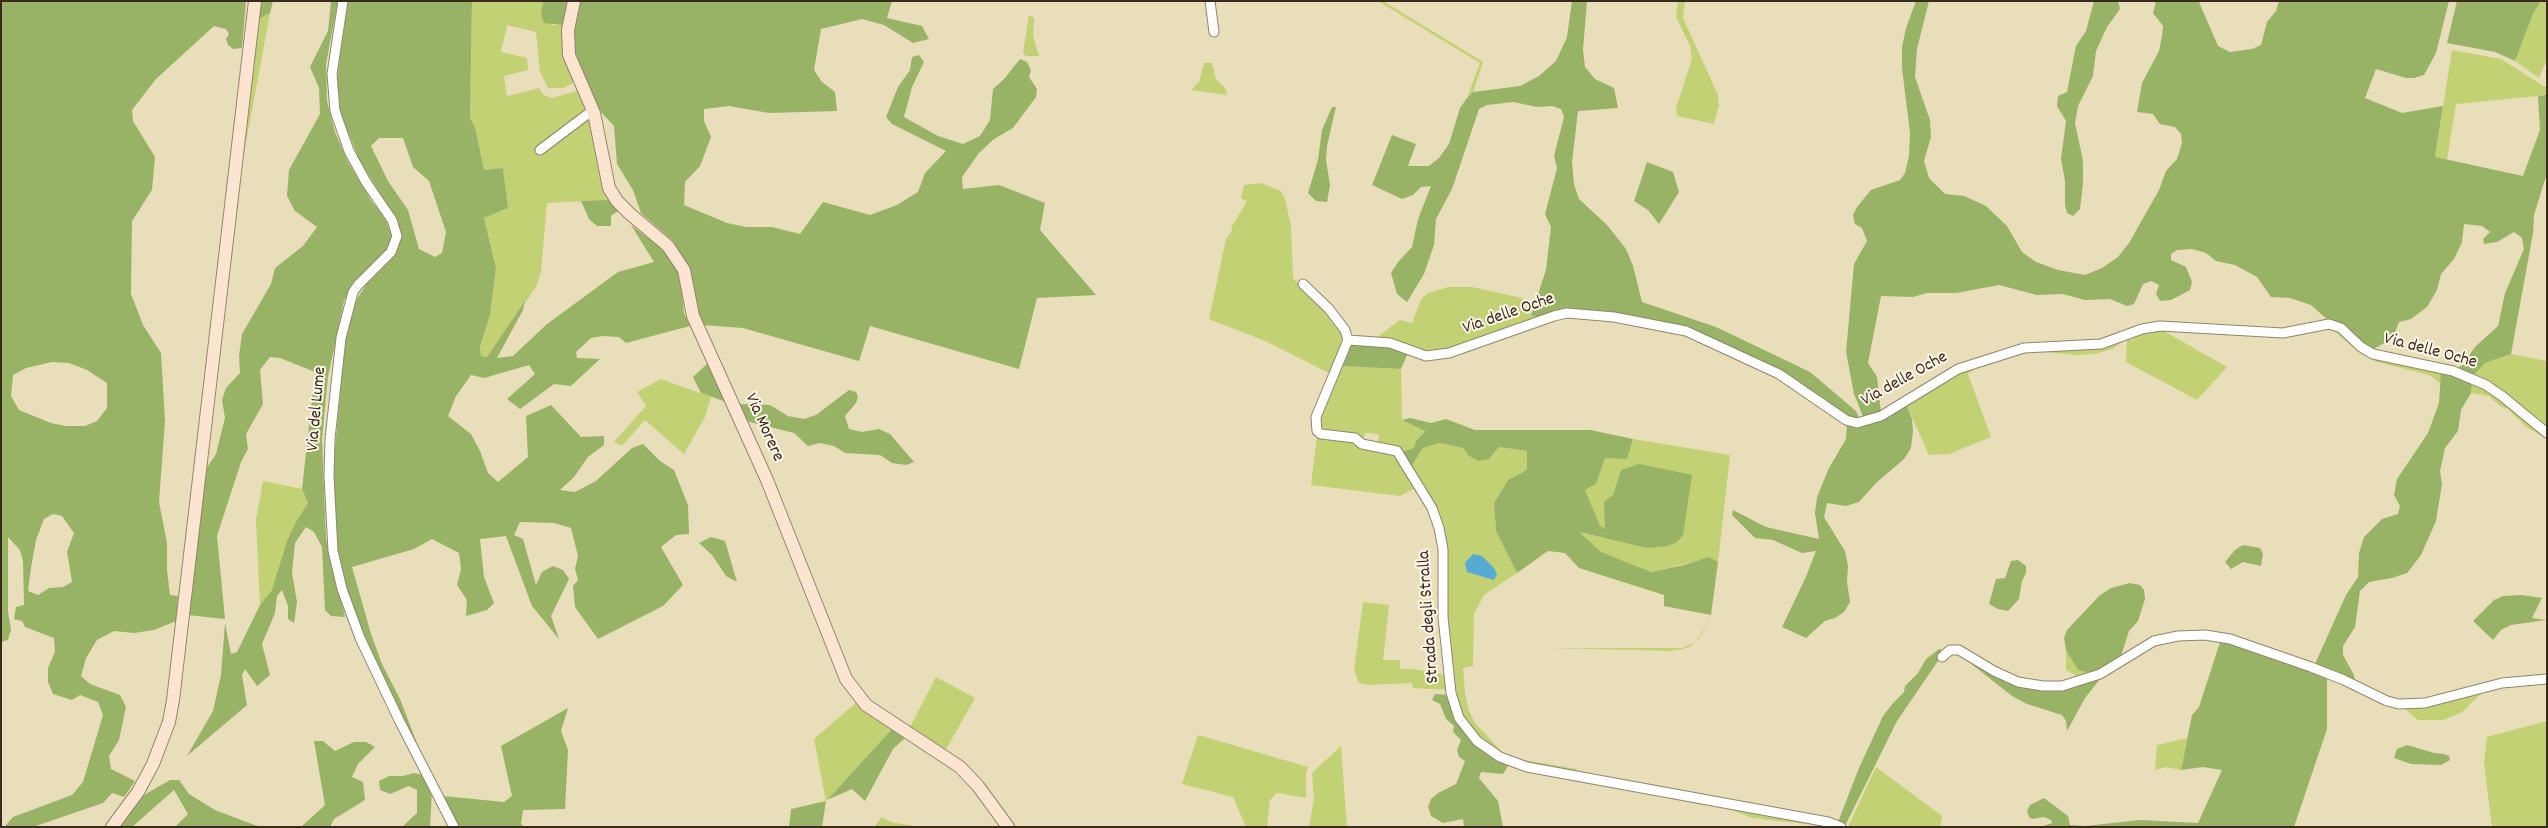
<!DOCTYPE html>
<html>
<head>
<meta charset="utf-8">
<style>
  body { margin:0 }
  #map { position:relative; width:2548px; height:828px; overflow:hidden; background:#e8dfba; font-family:Dekko,sans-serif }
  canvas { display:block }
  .frame { position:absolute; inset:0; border:2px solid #3b2a1e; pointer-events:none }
</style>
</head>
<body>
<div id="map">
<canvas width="2548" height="828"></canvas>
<div class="frame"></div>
</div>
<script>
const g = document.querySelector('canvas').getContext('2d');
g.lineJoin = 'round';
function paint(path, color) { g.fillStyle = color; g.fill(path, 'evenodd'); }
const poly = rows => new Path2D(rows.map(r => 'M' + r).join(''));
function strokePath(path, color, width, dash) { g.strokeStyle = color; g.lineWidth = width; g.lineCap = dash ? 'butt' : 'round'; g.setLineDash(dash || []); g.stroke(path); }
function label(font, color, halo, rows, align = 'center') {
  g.font = font + ' Dekko,sans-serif'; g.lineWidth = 4; g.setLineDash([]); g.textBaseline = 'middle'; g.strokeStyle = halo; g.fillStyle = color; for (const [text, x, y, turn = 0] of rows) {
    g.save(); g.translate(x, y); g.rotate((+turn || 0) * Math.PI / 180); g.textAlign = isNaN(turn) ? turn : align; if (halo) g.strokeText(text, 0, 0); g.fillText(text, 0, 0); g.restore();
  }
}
const green = poly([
  [472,1,543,1,541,14,553,25,563,25,562,43,573,83,563,88,548,88,540,72,536,32,507,25,501,52,527,58,528,70,504,76,507,96,539,88,544,95,552,98,577,91,590,117,603,191,608,200,547,203,541,271,536,287,487,357,481,356,480,348,490,315,496,268,484,218,508,208,503,168,484,170,475,127,470,118],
  [1378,1,1383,1,1483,62,1473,92,1467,98,1480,63],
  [1678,1,1685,1,1683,18,1718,95,1719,105,1714,124,1677,116,1676,108,1692,59,1690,46,1676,17],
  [2541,1,2547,1,2547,59,2539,78,2515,61,2533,14],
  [270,13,237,191,257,20],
  [1029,15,1034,18,1033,36,1039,56,1026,56,1023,53],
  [2452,50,2501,59,2547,88,2547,92,2546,95,2538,96,2456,104,2447,160,2435,157],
  [1204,63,1212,63,1216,79,1226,89,1227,95,1191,90,1199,82],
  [1261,183,1281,191,1285,199,1291,226,1293,278,1338,324,1345,338,1331,374,1265,341,1209,319,1226,239,1232,231,1231,228,1247,201,1241,198,1244,185],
  [1448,287,1472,287,1522,298,1531,315,1540,318,1451,349,1426,352,1376,338,1400,320,1412,323,1421,299,1428,293],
  [2313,327,2336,328,2359,348,2441,372,2442,385,2429,375,2377,362,2361,354,2333,330,2325,329,2287,337,2162,330,2227,367,2197,400,2126,362,2127,339,2112,349,2095,354,2076,355,2024,350,2127,339,2133,340,2134,336,2148,329,2284,335],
  [2511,354,2547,361,2547,430,2485,381,2474,375,2485,363],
  [1341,366,1401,369,1402,420,1425,430,1416,441,1414,448,1402,452,1393,446,1378,443,1379,434,1365,433,1363,441,1323,432,1317,422],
  [1979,366,1968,374,1991,437,1949,454,1929,455,1906,404,1955,373],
  [661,379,711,397,705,417,684,454,645,420,622,446,614,442,646,406,637,392],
  [2472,382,2492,392,2547,436,2547,439,2526,427,2508,409,2500,406,2489,396,2471,393],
  [1317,436,1353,440,1393,452,1417,487,1400,496,1311,485],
  [1633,439,1730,455,1718,562,1709,558,1651,572,1601,552,1578,532,1646,548,1621,470,1613,495,1606,529,1600,527,1585,490,1596,484,1605,458,1627,458],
  [1439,443,1463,448,1469,456,1478,461,1489,459,1499,447,1527,451,1528,470,1508,480,1494,503,1496,531,1517,573,1484,595,1474,614,1473,666,1463,668,1465,692,1469,711,1475,723,1507,757,1577,769,1576,773,1527,764,1512,759,1507,757,1496,752,1472,732,1458,708,1454,694,1447,615,1444,532,1433,504,1411,467,1423,448],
  [263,481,302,489,308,503,297,520,272,590,260,605,256,520],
  [1363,602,1389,605,1383,660,1400,660,1400,669,1412,669,1447,675,1449,690,1413,688,1412,683,1368,685,1359,683,1354,670],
  [1711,615,1707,624,1699,639,1689,647,1683,649,1670,651,1552,648,1682,648,1695,642,1700,636],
  [2066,650,2078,670,2095,674,2082,679,2066,670],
  [936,677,975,698,945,751,909,729],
  [2485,690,2462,712,2444,720,2418,720,2403,707],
  [857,702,892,729,826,801,814,739],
  [2547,721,2547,827,2492,827,2484,763,2487,737],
  [1198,735,1308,767,1306,773,1306,798,1277,793,1270,800,1267,827,1246,827,1233,797,1182,784],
  [2187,738,2181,770,2166,767,2155,770,2157,745],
  [1341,746,1347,827,1309,827,1314,799,1312,773],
  [1876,767,1942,816,1940,827,1848,827],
  [1722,806,1834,827,1752,818],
  [882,817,891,822,919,827,874,827]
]);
const forest = poly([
  [1,1,246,1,242,48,233,49,228,45,226,39,229,34,226,29,214,26,156,79,132,110,133,121,155,157,152,190,132,221,131,294,143,325,161,353,165,421,159,502,167,543,167,570,170,595,178,596,176,621,154,630,134,633,114,631,97,640,86,658,81,676,90,684,120,695,126,707,119,740,109,756,111,769,135,781,124,797,112,793,103,803,33,827,4,827,13,817,72,795,83,782,103,715,98,702,80,695,72,700,53,694,48,682,48,668,55,652,54,638,25,627,22,621,14,619,16,607,24,605,23,561,20,550,8,537,8,612,11,630,8,640,1,642],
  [52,362,69,363,87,370,107,383,107,408,97,421,85,426,66,426,51,423,19,410,11,396,13,375,26,368],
  [53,514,62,516,74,533,67,552,72,582,63,587,49,588,38,595,28,591,31,568,36,540,44,519],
  [259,1,273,1,270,13,257,20],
  [331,1,338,1,326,64,327,101,335,132,347,160,372,202,384,216,391,234,391,243,386,252,353,282,344,301,328,377,322,439,326,539,345,617,331,616,325,610,322,547,314,532,306,527,295,543,292,573,297,602,294,623,288,619,288,606,282,590,277,596,275,613,262,644,270,675,257,686,245,669,242,675,247,705,187,756,213,711,221,675,225,623,231,654,237,652,260,605,272,590,287,541,297,520,308,503,302,489,315,372,280,358,270,357,260,370,263,404,246,434,248,449,241,462,217,536,225,619,188,615,202,475,216,454,225,418,222,400,226,388,240,373,239,356,242,334,271,284,275,268,303,246,317,227,295,211,287,196,289,170,320,114,319,88,310,67,328,31],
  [348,1,472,1,470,118,475,127,484,170,503,168,508,208,484,218,496,268,490,315,480,347,481,356,487,357,525,301,523,310,497,358,513,356,547,324,618,272,654,262,631,225,661,248,674,263,680,274,684,313,690,326,626,343,619,337,602,336,591,338,576,352,577,358,600,359,571,386,554,384,520,409,507,399,535,374,529,365,484,378,471,375,456,396,448,416,471,434,480,451,488,473,498,482,528,457,526,416,551,405,581,437,604,436,604,445,588,457,574,477,560,490,575,492,596,481,632,448,643,444,660,461,674,470,688,505,689,534,676,535,661,547,683,585,663,606,598,639,575,607,573,586,578,580,575,569,578,556,571,528,554,523,520,522,514,535,523,539,536,585,542,572,553,566,563,570,569,579,551,616,559,639,532,606,506,536,480,539,484,577,494,603,487,610,466,616,467,600,457,585,461,569,459,553,432,539,414,549,352,567,371,634,382,664,400,699,420,751,372,659,348,595,337,546,333,469,345,343,355,302,369,280,396,254,399,243,399,228,393,215,359,159,342,117,338,97,338,71],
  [379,138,403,138,413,167,429,181,446,232,442,253,435,257,419,249,408,210,388,181,371,146],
  [543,1,567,1,563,25,544,23,541,14],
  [579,1,892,1,887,18,922,26,929,39,913,43,884,25,862,19,821,29,814,70,821,81,835,92,837,111,769,113,729,106,704,109,704,121,711,137,700,166,685,182,684,205,727,223,746,227,772,227,800,234,823,202,870,215,897,205,918,192,925,173,946,151,892,124,886,117,898,87,910,70,912,57,919,55,924,62,912,87,904,117,938,136,963,144,980,136,990,120,993,89,1004,79,1020,59,1027,62,1031,70,1029,77,1037,89,1036,97,1013,128,994,139,979,153,962,177,963,189,999,185,1045,203,1040,230,1096,295,1037,298,1019,369,870,326,859,361,743,328,702,325,697,310,688,267,673,241,641,213,633,190,617,164,614,126,598,109,576,59,574,35],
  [1572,1,1587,1,1583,50,1585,67,1595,79,1614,88,1618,108,1578,111,1572,162,1574,184,1579,199,1607,225,1626,249,1633,266,1642,302,1716,327,1810,372,1856,411,1860,420,1854,420,1721,346,1614,314,1540,318,1531,315,1546,270,1551,227,1545,214,1557,168,1554,156,1564,117,1561,109,1552,106,1537,107,1513,102,1487,105,1479,109,1452,189,1436,219,1434,245,1424,274,1407,302,1397,294,1391,273,1398,262,1412,247,1418,219,1431,186,1421,187,1413,195,1402,199,1372,185,1392,135,1416,144,1408,166,1429,166,1439,158,1449,144,1460,108,1467,98,1473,92,1520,86,1539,76,1556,61,1567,37],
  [1916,1,1929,1,1917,49,1915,77,1930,120,1931,137,1924,161,1929,178,1945,194,1964,196,1986,206,2007,226,2022,252,2036,262,2058,270,2085,275,2102,268,2118,257,2129,243,2159,190,2166,171,2177,159,2182,143,2181,134,2175,127,2160,124,2153,114,2137,112,2142,83,2159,51,2162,36,2163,26,2153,13,2156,1,2199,2,2218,46,2230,52,2252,49,2261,45,2267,22,2276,11,2279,1,2449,1,2436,53,2424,75,2414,78,2406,78,2376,69,2365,98,2402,113,2443,106,2435,157,2523,176,2540,130,2538,96,2546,95,2547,173,2534,215,2533,233,2511,354,2485,363,2474,375,2457,368,2468,362,2470,354,2475,347,2498,326,2505,293,2524,249,2522,238,2514,232,2497,242,2484,244,2483,239,2490,232,2482,226,2464,224,2462,242,2454,259,2441,274,2437,290,2427,307,2411,319,2399,322,2393,338,2372,350,2329,321,2311,305,2290,298,2271,297,2257,277,2235,265,2216,261,2206,253,2192,249,2177,250,2171,254,2171,260,2186,267,2192,282,2190,290,2171,300,2160,301,2156,294,2159,285,2151,281,2143,284,2134,304,2127,306,2110,299,2085,300,2063,294,2037,295,1999,285,1956,293,1927,293,1913,297,1881,296,1868,363,1877,377,1881,413,1864,419,1854,394,1846,352,1854,264,1867,241,1862,228,1855,224,1853,215,1857,207,1871,190,1900,180,1905,173,1909,156,1910,133,1902,68,1902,47,1906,28],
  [2094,1,2118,1,2120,9,2107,27,2096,51,2093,76,2078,106,2075,123,2083,161,2083,183,2080,209,2073,216,2067,213,2065,205,2065,181,2061,159,2066,121,2057,106,2058,96,2067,92,2076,46,2086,31],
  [2457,1,2541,1,2533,14,2515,61,2495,52,2447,43],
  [1332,107,1336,107,1327,146,1326,160,1330,185,1327,202,1316,201,1308,193,1318,160,1322,130],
  [1647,162,1673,172,1679,192,1659,224,1648,210,1634,201],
  [608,200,618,211,611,216,611,226,597,226,589,219,581,201],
  [1350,343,1391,346,1408,353,1401,369,1341,366],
  [709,362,726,402,701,393,693,377],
  [2441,372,2472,382,2471,393,2461,410,2458,431,2445,448,2440,471,2442,484,2436,521,2421,555,2407,573,2392,578,2369,582,2360,591,2355,627,2343,646,2343,655,2354,675,2355,683,2314,666,2346,595,2358,577,2359,553,2364,537,2382,519,2398,514,2400,506,2394,495,2397,479,2428,433,2439,403],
  [849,390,856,392,858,397,856,403,845,416,849,429,862,432,879,429,890,434,914,462,906,465,892,463,880,455,845,453,834,446,820,443,808,446,794,433,746,421,738,404,770,405,788,416,804,419,816,415],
  [1906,404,1912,419,1913,431,1911,448,1904,459,1876,483,1859,502,1846,506,1827,503,1824,517,1845,551,1848,566,1847,582,1850,602,1844,612,1835,618,1825,621,1806,638,1782,627,1805,579,1816,551,1802,553,1773,540,1755,538,1732,515,1733,510,1766,527,1819,539,1815,513,1817,497,1829,468,1846,439,1847,423],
  [1410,418,1431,423,1446,419,1475,430,1590,430,1633,439,1627,459,1605,458,1596,484,1585,490,1600,526,1605,529,1604,502,1613,495,1621,470,1639,464,1692,475,1683,535,1677,542,1668,546,1646,548,1579,532,1601,552,1651,572,1684,565,1709,557,1718,562,1711,615,1664,606,1664,595,1579,568,1565,553,1548,551,1517,573,1496,531,1494,503,1508,480,1527,470,1527,451,1499,447,1489,459,1478,461,1469,456,1463,448,1439,443,1423,448,1411,467,1402,452,1414,448,1416,441,1425,431,1402,420],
  [711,537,725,541,737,582,726,576,712,555,699,543],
  [2243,545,2260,548,2263,554,2261,566,2243,562,2231,569,2225,562,2235,550],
  [2018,560,2026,566,2026,573,2022,581,2019,599,2008,611,1998,609,1989,604,1996,579,2005,578,2011,561],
  [2130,583,2140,585,2144,590,2145,599,2138,621,2129,631,2120,659,2095,674,2078,670,2066,650,2064,638,2067,630,2099,596,2111,588],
  [2522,595,2542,598,2532,618,2546,620,2511,625,2501,630,2493,640,2473,621,2494,600,2503,596],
  [2221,639,2327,676,2327,729,2294,827,2040,827,2052,823,2051,820,2044,817,2032,819,2029,817,2027,811,2030,805,2044,798,2068,816,2070,825,2085,826,2140,820,2198,823,2222,770,2203,767,2181,770,2192,715,2199,707],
  [1939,649,1941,649,1940,658,1897,721,1845,826,1838,822,1859,768,1883,716,1893,703,1904,692,1905,686,1918,673,1926,659],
  [1960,655,2030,687,2104,674,2085,698,2067,731,2066,721,2062,715,2027,704,2012,696],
  [1435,694,1450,695,1456,716,1509,764,1503,774,1481,772,1479,778,1498,801,1503,827,1464,827,1463,819,1443,823,1431,816,1428,807,1431,799,1438,793,1456,784,1465,761,1459,757,1457,750,1461,740,1453,732,1454,726,1446,719,1440,704,1432,700],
  [568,708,561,731,568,750,565,809,523,810,521,823,523,827,459,827,443,796,504,802,512,796,501,746],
  [892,729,905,738,893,749,865,801,852,789,827,800],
  [314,741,323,741,335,751,354,742,366,742,375,747,358,764,352,777,363,782,365,800,334,819,330,827,301,827,325,805],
  [2407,745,2434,753,2444,754,2449,756,2450,760,2441,765,2411,764,2394,758,2397,749],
  [414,773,424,775,432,791,430,827,402,827,417,813,417,790,409,786,390,794,380,790,379,781,389,776,403,776],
  [170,780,179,780,189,794,215,810,260,827,175,827,188,814,174,790,132,827,119,827,139,798],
  [826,801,822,827,789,827,791,809]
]);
const water = poly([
  [1473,554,1482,556,1494,568,1497,574,1494,580,1467,572,1465,563]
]);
const street = poly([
  [343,1,332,74,335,111,349,151,366,182,392,220,397,236,391,252,358,285,353,292,341,338,330,439,329,476,333,551,342,589,360,638,399,720,454,827],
  [1210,1,1214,32],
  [540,150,593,110],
  [1303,284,1329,309,1345,330,1348,340,1390,343,1426,356,1449,353,1554,316,1567,313,1614,317,1686,331,1779,374,1846,420,1857,423,1881,416,1958,369,2024,348,2101,344,2142,329,2160,326,2283,333,2329,324,2341,328,2361,347,2373,354,2453,371,2486,385,2502,396,2547,433],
  [1348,340,1316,417,1317,431,1321,434,1355,438,1362,444,1397,451,1432,508,1439,528,1443,549,1443,617,1451,693,1459,718,1477,741,1500,757,1527,767,1828,822,1841,827],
  [1942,657,1950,650,1959,650,1994,671,2018,682,2043,686,2062,686,2100,674,2154,641,2178,636,2205,635,2230,639,2311,667,2344,680,2387,701,2399,704,2425,703,2502,683,2547,679]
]);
const secondary = poly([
  [574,1,568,30,569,55,594,113,609,188,617,201,629,213,668,246,684,270,693,316,767,480,846,679,866,705,960,767,978,786,1008,827],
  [112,827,138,792,153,764,169,722,173,700,255,1]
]);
const streetNames = [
  ["Via delle Oche",1509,315,-19],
  ["Via delle Oche",2430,352,15],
  ["Via delle Oche",1905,380,-29],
  ["Via del Lume",318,409,-85],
  ["Via Morere",763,428,66],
  ["Strada degli Stralla",1430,617,-94]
];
paint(green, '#c1d173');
paint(forest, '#98b365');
paint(water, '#56abd2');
strokePath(street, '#92846c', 11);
strokePath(secondary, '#92846c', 14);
strokePath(street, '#fff', 9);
strokePath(secondary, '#fce5d0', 12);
label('18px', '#3b2a1e', '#fcf5e5', streetNames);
</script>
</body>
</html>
